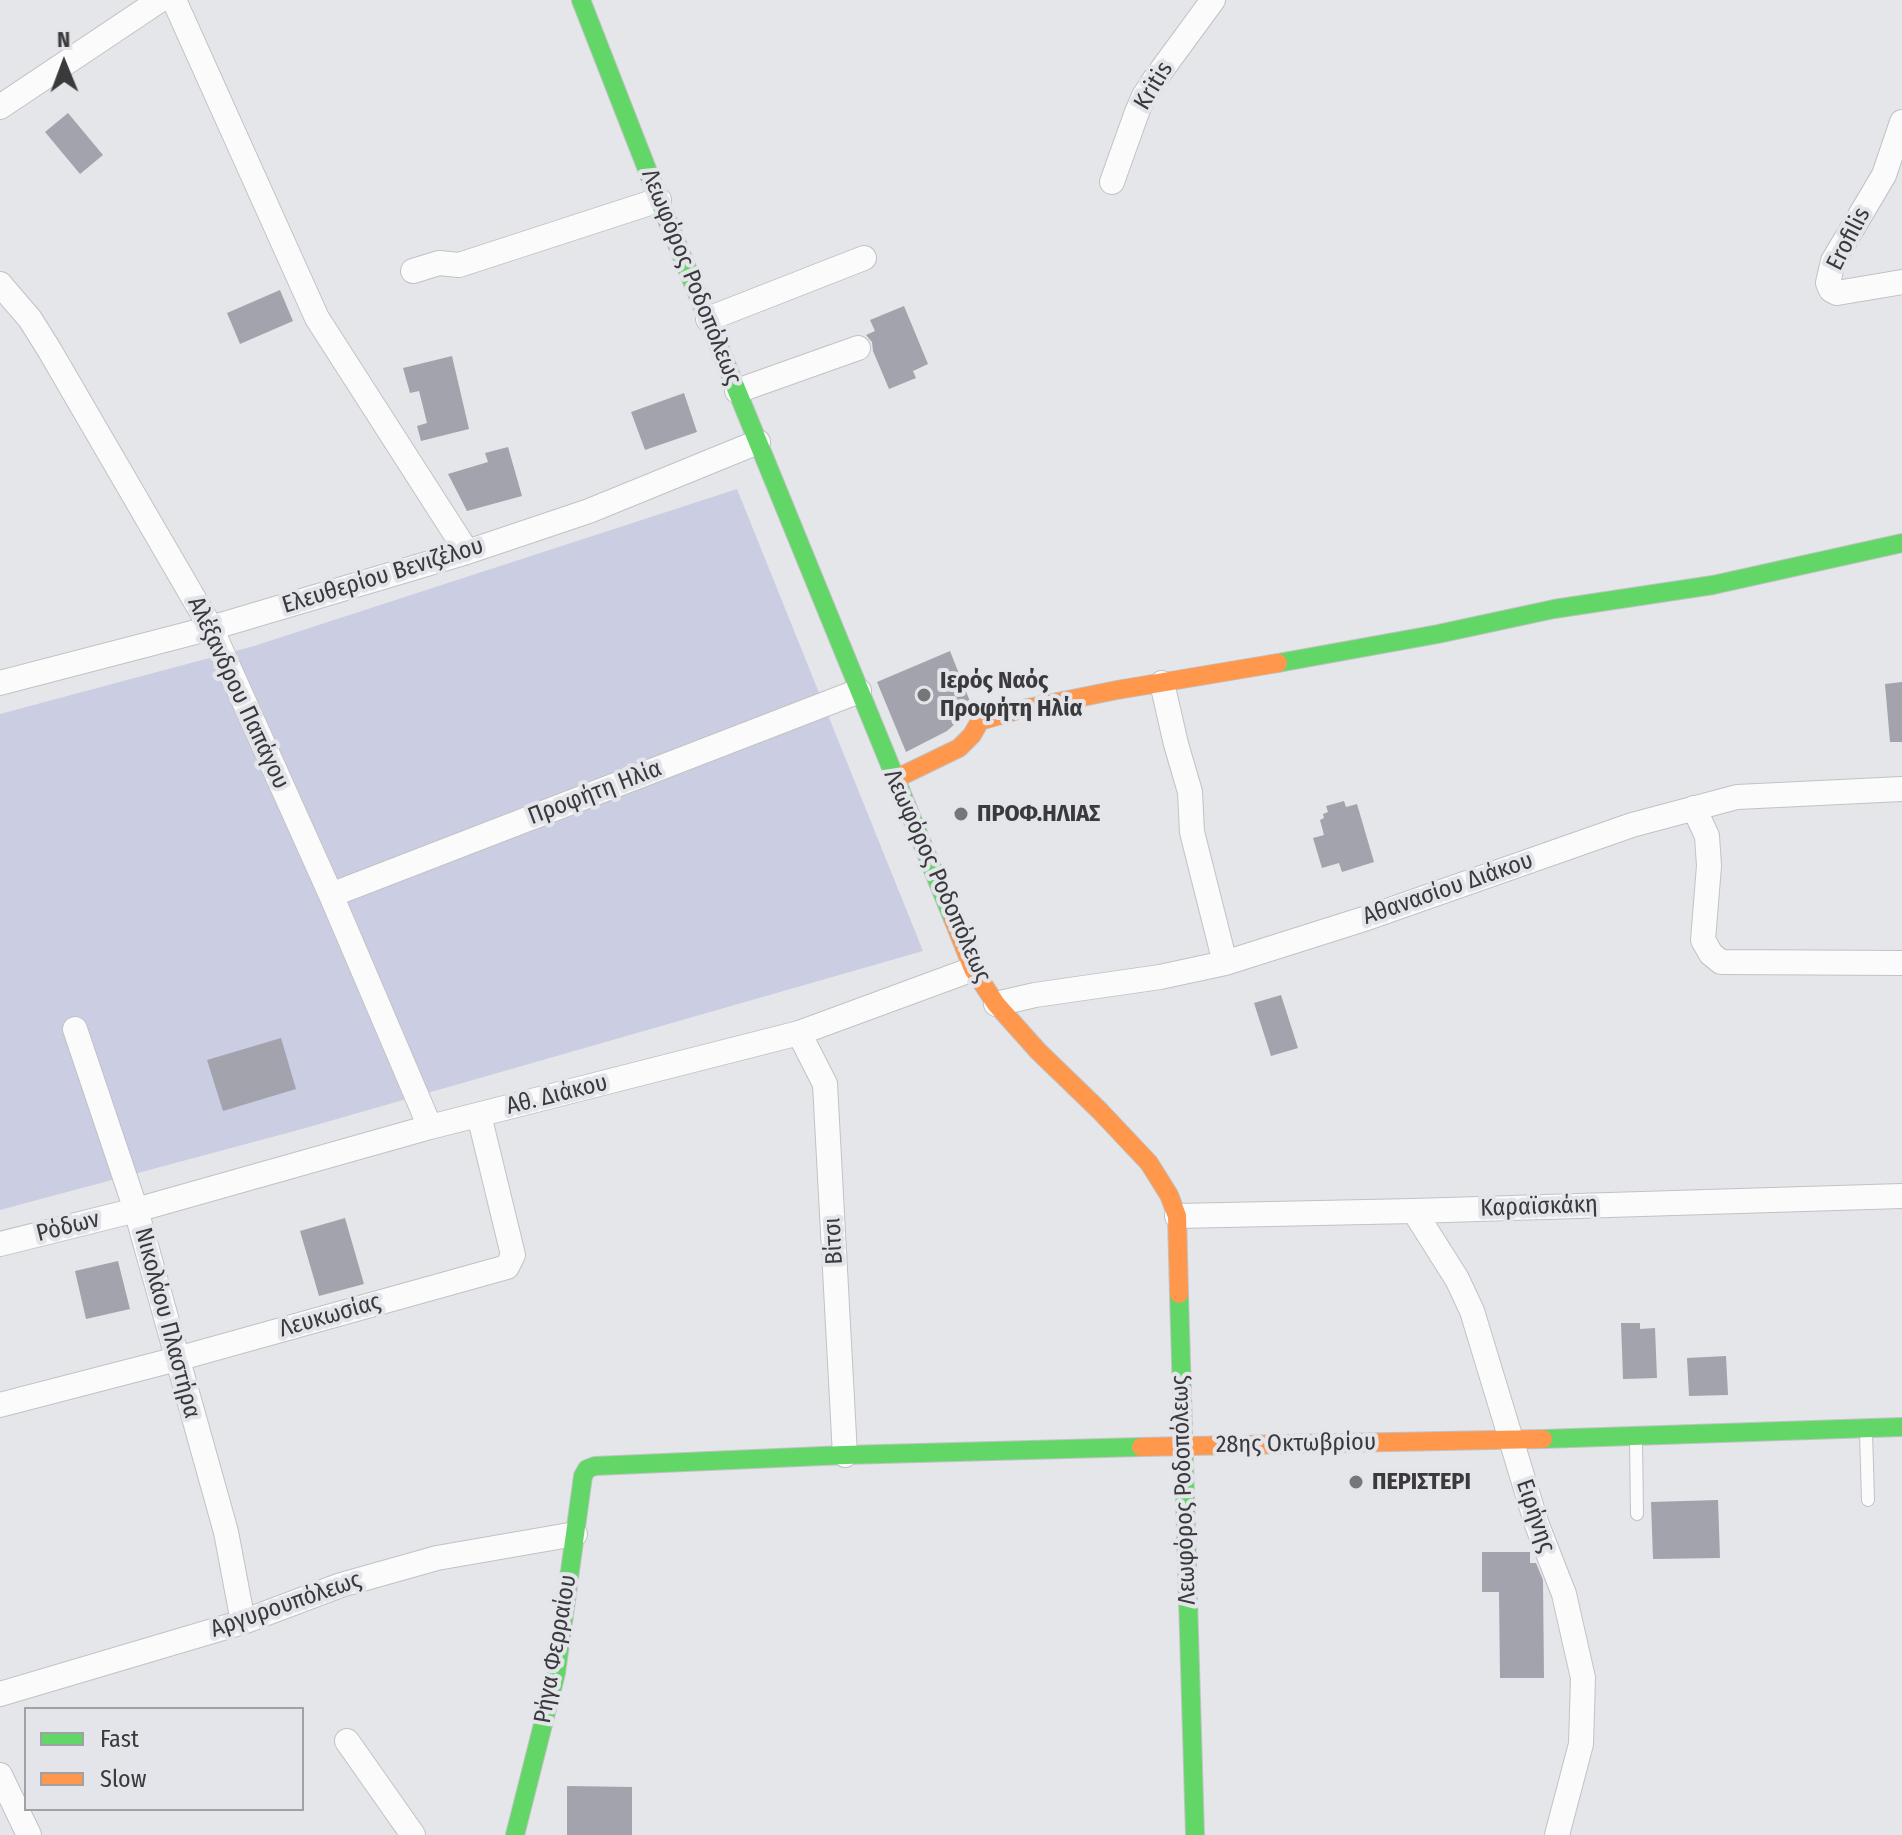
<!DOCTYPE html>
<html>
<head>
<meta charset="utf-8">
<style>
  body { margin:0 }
  #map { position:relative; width:1902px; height:1835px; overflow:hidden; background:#e5e6e9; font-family:"Fira Sans Condensed",sans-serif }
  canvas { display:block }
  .legend { position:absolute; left:24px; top:1707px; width:280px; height:104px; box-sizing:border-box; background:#e4e5ea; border:2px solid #a0a1a4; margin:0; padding:10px 14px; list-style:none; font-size:24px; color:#3a3a3c }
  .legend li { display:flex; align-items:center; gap:16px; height:40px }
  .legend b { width:40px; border:2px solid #a0a1a4 }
  .north { position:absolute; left:24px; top:24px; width:80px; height:80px; -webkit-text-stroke:6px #e4e5ea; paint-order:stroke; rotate:359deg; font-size:22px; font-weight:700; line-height:32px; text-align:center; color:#3a3a3c }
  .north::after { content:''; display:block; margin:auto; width:28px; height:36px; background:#3a3a3c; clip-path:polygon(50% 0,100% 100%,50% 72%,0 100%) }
</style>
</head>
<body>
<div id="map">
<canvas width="1902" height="1835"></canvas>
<ul class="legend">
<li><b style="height:10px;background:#63d668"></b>Fast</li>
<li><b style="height:10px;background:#ff974d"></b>Slow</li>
</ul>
<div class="north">N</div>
</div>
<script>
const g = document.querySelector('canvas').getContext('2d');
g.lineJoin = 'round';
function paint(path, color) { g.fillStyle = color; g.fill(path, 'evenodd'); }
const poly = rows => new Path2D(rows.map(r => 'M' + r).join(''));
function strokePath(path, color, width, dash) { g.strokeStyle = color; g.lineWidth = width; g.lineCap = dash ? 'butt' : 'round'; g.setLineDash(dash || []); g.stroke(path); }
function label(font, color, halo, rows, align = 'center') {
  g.font = font + ' "Fira Sans Condensed",sans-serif'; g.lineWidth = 8; g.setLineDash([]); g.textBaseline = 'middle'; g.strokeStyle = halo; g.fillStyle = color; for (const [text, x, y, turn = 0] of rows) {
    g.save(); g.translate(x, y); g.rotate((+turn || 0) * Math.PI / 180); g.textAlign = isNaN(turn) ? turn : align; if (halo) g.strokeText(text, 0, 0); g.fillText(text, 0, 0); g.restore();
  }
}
const green = poly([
  [737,489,923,951,302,1129,0,1210,0,714,254,646]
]);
const building = poly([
  [68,113,103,155,80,174,45,132],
  [280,290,293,321,240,344,227,313],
  [904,306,928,364,913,371,916,378,889,389,873,351,872,342,866,335,875,331,870,320],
  [452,356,469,429,421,441,417,426,427,423,419,391,410,393,403,368],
  [684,393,697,432,645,450,631,412],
  [508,447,522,496,467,511,448,474,488,462,485,453],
  [950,651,971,704,963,710,956,723,947,731,906,752,877,682],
  [1902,682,1902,742,1890,742,1885,684],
  [1344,801,1346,807,1357,804,1374,862,1342,872,1339,863,1322,868,1313,838,1324,835,1320,820,1324,818,1323,814,1328,812,1326,806],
  [1281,995,1298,1048,1271,1056,1254,1003],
  [281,1038,296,1089,223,1111,207,1060],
  [345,1218,364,1284,319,1296,300,1231],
  [118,1261,130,1309,86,1319,75,1271],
  [1621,1323,1640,1323,1640,1329,1655,1328,1657,1378,1623,1379],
  [1726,1356,1728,1395,1689,1396,1687,1358],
  [1718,1500,1720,1558,1653,1559,1651,1502],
  [1482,1552,1530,1552,1530,1563,1536,1563,1543,1580,1544,1678,1500,1678,1499,1592,1482,1592],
  [567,1786,632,1787,632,1835,567,1835]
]);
const lane = poly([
  [1866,1432,1868,1500],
  [1636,1440,1637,1514]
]);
const street = poly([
  [174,0,317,318,467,552],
  [0,107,160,0],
  [1902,122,1884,175,1833,261,1828,283,1831,290,1837,293,1902,282],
  [1112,182,1137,112,1144,96,1155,79,1213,0],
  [413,271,439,263,459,265,659,200],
  [0,284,30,319,50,351,211,628,331,895,430,1127],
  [708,319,864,258],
  [737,391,858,348],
  [0,683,211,628,467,552,589,511,758,442],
  [1162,683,1176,744,1190,792,1192,832,1225,963],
  [1694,808,1707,836,1709,866,1703,940,1711,954,1721,962,1902,963],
  [331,895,859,691],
  [996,1004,1035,995,1160,977,1225,963,1367,918,1632,825,1737,797,1902,789],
  [75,1029,136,1210,226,1532,243,1622],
  [799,1033,825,1084,845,1455],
  [1414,1211,1457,1279,1472,1311,1537,1525,1564,1594,1583,1678,1581,1744,1557,1835],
  [1177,1216,1414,1211,1902,1196],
  [0,1244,136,1210,430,1127,799,1033,973,969],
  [0,1405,177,1359,507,1267,513,1255,479,1115],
  [0,1694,243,1622,341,1585,437,1558,575,1534],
  [347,1741,413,1835],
  [0,1775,29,1835]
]);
const fast = poly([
  [581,0,659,200,953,919],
  [1278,663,1438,634,1554,609,1713,585,1902,543],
  [1179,1294,1195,1835],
  [1543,1439,1902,1427],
  [515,1835,556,1673,583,1476,587,1469,595,1466,845,1455,1141,1447]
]);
const slow = poly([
  [895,779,959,748,972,735,980,721,1018,710,1117,690,1278,663],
  [953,919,973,969,996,1004,1038,1051,1100,1111,1149,1163,1169,1195,1177,1216,1179,1294],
  [1141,1447,1543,1439]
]);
const markers = [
  [924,695,8,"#767679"],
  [961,814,8,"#767679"],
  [1356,1482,8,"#767679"]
];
const streetNames = [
  ["Kritis",1154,86,-59],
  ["Erofilis",1849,239,-63],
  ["Λεωφόρος Ροδοπόλεως",691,277,68],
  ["Ελευθερίου Βενιζέλου",383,576,-17],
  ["Αλέξανδρου Παπάγου",238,693,65],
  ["Προφήτη Ηλία",595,793,-21],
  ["Λεωφόρος Ροδοπόλεως",937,876,66],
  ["Αθανασίου Διάκου",1448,889,-19],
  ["Αθ. Διάκου",557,1095,-14],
  ["Καραϊσκάκη",1539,1207,-2],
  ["Ρόδων",68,1227,-14],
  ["Βίτσι",834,1241,-93],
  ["Λευκωσίας",330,1316,-16],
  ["Νικολάου Πλαστήρα",167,1323,75],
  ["28ης Οκτωβρίου",1296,1444,-1],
  ["Λεωφόρος Ροδοπόλεως",1184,1490,-92],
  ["Ειρήνης",1535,1516,71],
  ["Αργυρουπόλεως",286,1605,-19],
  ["Ρήγα Φερραίου",556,1649,-80]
];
const poiNames = [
  ["Ιερός Ναός",940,681],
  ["Προφήτη Ηλία",940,709],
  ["ΠΡΟΦ.ΗΛΙΑΣ",977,814],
  ["ΠΕΡΙΣΤΕΡΙ",1372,1482]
];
paint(green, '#cbcee2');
paint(building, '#a2a3ac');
strokePath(lane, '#c1c2c4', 14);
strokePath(street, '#c1c2c4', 26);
strokePath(fast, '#c1c2c4', 20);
strokePath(slow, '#c1c2c4', 20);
strokePath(lane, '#fbfbfc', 12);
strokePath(street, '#fbfbfc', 24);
strokePath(fast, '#63d668', 18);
strokePath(slow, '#ff974d', 18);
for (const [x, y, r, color] of markers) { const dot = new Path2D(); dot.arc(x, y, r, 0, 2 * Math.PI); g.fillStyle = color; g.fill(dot); strokePath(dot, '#e4e5ea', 3); }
label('24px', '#3a3a3c', '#e4e5ea', streetNames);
label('bold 24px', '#3a3a3c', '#e4e5ea', poiNames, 'left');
</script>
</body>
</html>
